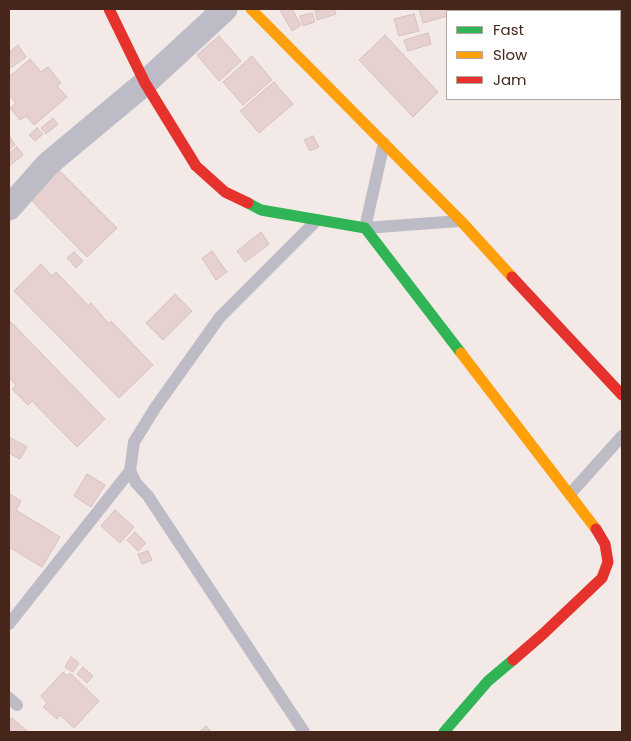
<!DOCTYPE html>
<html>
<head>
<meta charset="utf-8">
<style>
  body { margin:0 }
  #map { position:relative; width:631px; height:741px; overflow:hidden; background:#f3eae7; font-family:Poppins,sans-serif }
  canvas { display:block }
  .frame { position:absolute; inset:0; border:10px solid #46251a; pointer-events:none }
  .legend { position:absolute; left:446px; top:10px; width:175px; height:90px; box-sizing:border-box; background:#fff; border:1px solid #b5a8a3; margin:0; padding:6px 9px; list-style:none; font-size:15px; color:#46251a }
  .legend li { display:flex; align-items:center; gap:10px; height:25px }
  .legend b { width:25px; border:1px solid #b5a8a3 }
</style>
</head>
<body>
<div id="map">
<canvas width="631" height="741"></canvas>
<div class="frame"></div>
<ul class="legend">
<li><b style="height:6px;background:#30b455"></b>Fast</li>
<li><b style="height:6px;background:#ff9f0a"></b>Slow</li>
<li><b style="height:6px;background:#e5322d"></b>Jam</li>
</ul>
</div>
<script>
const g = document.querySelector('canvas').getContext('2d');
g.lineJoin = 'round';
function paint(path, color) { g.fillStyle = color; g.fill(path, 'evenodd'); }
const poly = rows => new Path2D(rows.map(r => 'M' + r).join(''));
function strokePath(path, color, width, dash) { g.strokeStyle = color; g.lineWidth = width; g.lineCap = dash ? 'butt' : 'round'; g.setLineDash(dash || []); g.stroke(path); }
const building = poly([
  [283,9,292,9,301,25,292,31,280,10,283,9],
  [325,9,334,9,336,14,317,20,315,11,325,9],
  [419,9,474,9,465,11,447,11,447,16,423,23,419,9],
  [312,13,315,22,303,26,300,16,312,13],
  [414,14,419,31,399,36,394,19,414,14],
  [428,33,431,44,408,51,404,40,428,33],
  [385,35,438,92,413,117,359,60,385,35],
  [219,36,241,61,219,81,197,55,219,36],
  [18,45,26,57,9,69,9,52,18,45],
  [252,56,272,80,243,105,223,82,252,56],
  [30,59,41,72,48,67,61,83,57,86,67,97,34,125,26,116,20,120,10,108,16,103,9,95,9,77,30,59],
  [274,82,293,104,259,133,240,111,274,82],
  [53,118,58,124,46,134,41,128,53,118],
  [37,128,43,134,35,141,29,135,37,128],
  [9,135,15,145,9,149,9,135],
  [313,136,319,147,310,151,304,140,313,136],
  [17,147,23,155,9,166,9,153,17,147],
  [59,170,117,228,87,257,30,199,59,170],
  [261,232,269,244,245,262,237,251,261,232],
  [212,251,227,272,216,280,202,258,212,251],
  [74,252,83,261,76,268,67,258,74,252],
  [41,264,52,276,56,272,89,306,91,303,109,324,111,321,153,365,119,398,14,291,41,264],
  [175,294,192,311,163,340,146,323,175,294],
  [9,320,105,419,77,447,32,401,28,405,12,389,16,385,9,378,9,320],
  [9,437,27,447,20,459,9,453,9,437],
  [87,474,105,485,91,507,74,496,87,474],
  [10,494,21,501,16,510,60,537,42,567,9,547,10,494],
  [115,510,134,527,120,543,101,526,115,510],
  [135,532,146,543,138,551,127,540,135,532],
  [148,551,152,560,142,564,138,554,148,551],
  [71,657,79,663,73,672,65,667,71,657],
  [83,667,93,676,87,683,77,674,83,667],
  [63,672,67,676,70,673,99,701,74,728,60,715,57,719,43,707,47,703,41,696,63,672],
  [12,718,28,732,9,732,9,722,12,718],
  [206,726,211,732,199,732,206,726]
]);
const lane = poly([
  [384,143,365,228,459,221],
  [570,494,622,436],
  [9,624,130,471],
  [9,698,17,705],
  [304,732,148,496,136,483,130,471,134,442,155,408,220,317,317,220]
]);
const street = poly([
  [9,208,48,164,145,83,225,9]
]);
const fast = poly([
  [248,203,261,210,365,228,461,353],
  [444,732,488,681,513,660]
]);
const slow = poly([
  [251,9,461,221,512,277],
  [461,353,596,529]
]);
const jam = poly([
  [109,9,145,83,196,166,225,192,248,203],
  [512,277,622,395],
  [513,660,543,634,602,578,608,562,605,544,596,529]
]);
paint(building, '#e6d1d0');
strokePath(building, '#d5c0bf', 1);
strokePath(lane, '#bdbcc6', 12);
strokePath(street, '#bdbcc6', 25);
strokePath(fast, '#30b455', 11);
strokePath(slow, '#ff9f0a', 11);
strokePath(jam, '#e5322d', 11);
</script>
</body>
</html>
